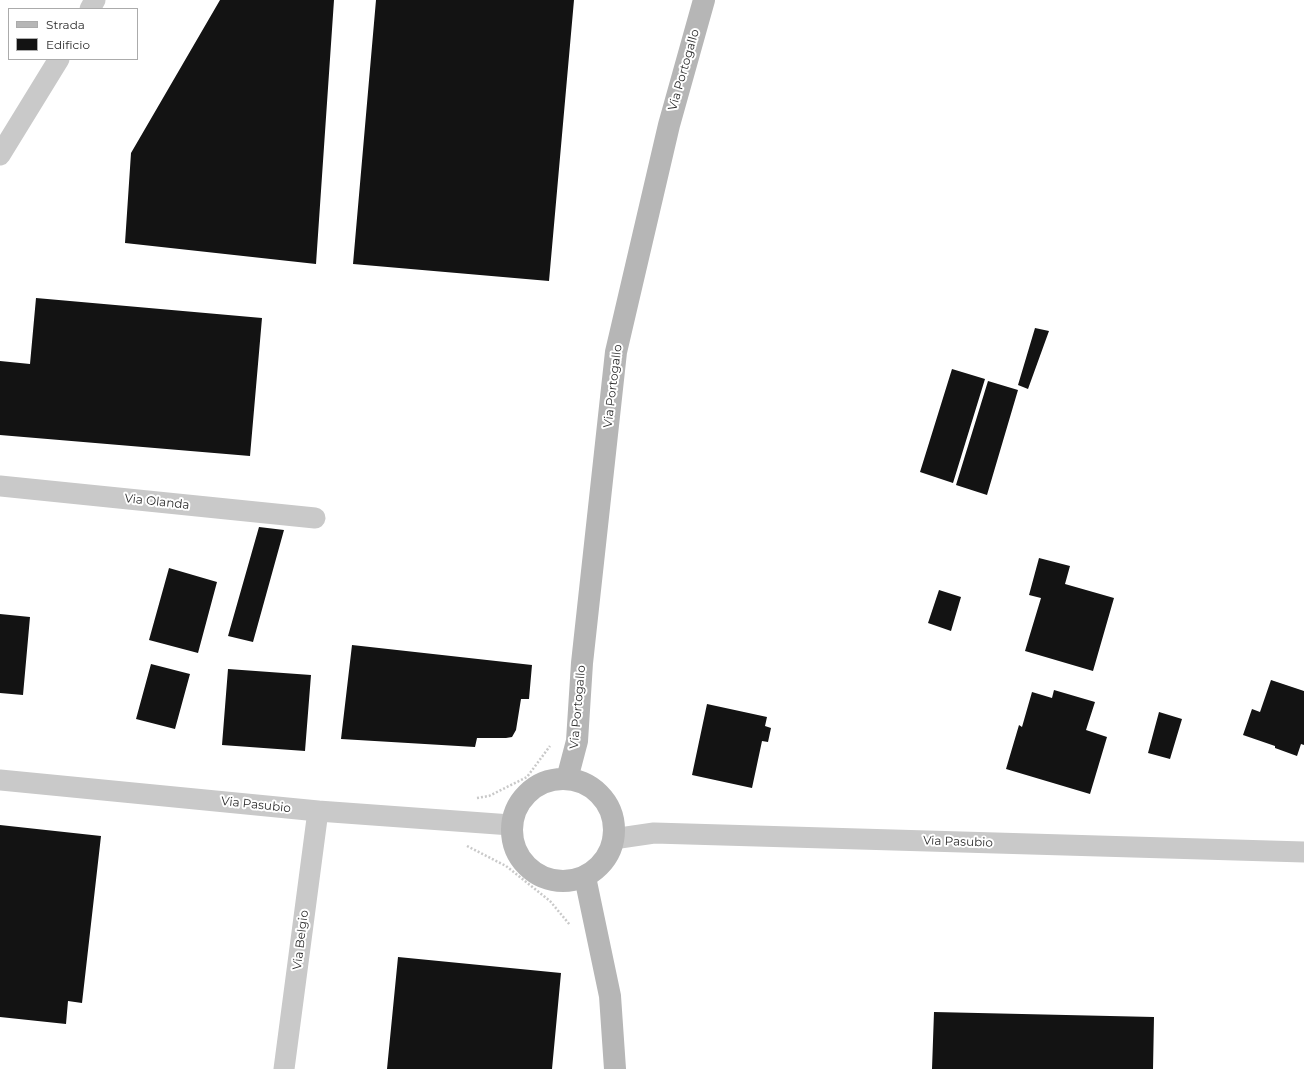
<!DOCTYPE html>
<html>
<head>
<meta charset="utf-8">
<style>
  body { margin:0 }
  #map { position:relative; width:1304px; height:1069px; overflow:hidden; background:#fff; font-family:Montserrat,sans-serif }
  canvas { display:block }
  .legend { position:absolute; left:8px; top:8px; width:130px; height:52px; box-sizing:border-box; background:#fff; border:1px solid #ababab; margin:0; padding:5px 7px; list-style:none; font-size:12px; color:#2c2c2c }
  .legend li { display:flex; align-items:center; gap:8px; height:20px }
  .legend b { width:20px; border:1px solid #ababab }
</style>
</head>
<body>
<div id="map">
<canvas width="1304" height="1069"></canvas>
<ul class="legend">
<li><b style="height:5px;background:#b6b6b6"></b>Strada</li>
<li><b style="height:11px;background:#131313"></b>Edificio</li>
</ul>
</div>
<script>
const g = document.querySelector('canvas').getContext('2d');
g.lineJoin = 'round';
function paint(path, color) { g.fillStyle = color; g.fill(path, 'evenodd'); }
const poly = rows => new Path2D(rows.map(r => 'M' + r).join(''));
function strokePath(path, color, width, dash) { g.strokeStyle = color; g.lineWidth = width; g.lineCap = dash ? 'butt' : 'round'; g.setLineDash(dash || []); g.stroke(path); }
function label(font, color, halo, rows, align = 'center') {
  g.font = font + ' Montserrat,sans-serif'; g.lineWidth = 4; g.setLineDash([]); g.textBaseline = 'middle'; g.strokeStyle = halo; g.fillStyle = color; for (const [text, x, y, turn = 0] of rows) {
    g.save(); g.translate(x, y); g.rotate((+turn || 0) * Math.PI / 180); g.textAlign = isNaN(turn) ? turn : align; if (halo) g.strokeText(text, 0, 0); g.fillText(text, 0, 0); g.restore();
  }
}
const building = poly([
  [220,0,334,0,316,264,125,243,131,153],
  [376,0,574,0,549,281,353,264],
  [36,298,262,318,250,456,0,435,0,361,30,364],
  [1035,328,1049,331,1028,389,1018,385],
  [952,369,985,379,953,483,920,472],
  [988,381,1018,390,987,495,956,485],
  [259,527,284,530,253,642,228,636],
  [1039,558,1070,566,1065,584,1114,598,1093,671,1025,651,1041,598,1029,595],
  [169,568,217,582,198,653,149,640],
  [939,590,961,597,951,631,928,623],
  [0,614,30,617,23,695,0,693],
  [352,645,532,665,529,699,521,699,516,730,512,737,506,738,477,738,475,747,341,739],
  [151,664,190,674,175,729,136,719],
  [228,669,311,675,305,751,222,745],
  [1271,680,1304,691,1304,745,1301,744,1297,756,1275,748,1275,746,1243,735,1252,709,1260,712],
  [1054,690,1095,702,1086,730,1107,737,1090,794,1006,769,1019,725,1022,727,1032,692,1052,698],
  [707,704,767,717,765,726,771,728,768,742,762,741,752,788,692,775],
  [1159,712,1182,719,1170,759,1148,753],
  [0,825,101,836,82,1003,68,1001,66,1024,0,1017],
  [398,957,561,973,552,1069,387,1069],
  [934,1012,1154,1017,1153,1069,932,1069]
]);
const path = poly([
  [477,798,489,796,527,777,550,746],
  [467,846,506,866,550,901,570,925]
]);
const minor = poly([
  [90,9,95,0],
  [0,155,59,59],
  [0,486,315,518],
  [0,780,318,811,511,825],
  [613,839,654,833,1304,852],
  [284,1069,318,811]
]);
const secondary = poly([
  '512 830a51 51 0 1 1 102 0a51 51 0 1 1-102 0Z',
  [567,779,577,741,582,663,616,352,669,125,704,0],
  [585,877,610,996,615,1069]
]);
const streetNames = [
  ["Via Portogallo",684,70,-74],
  ["Via Portogallo",613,386,-83],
  ["Via Olanda",157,502,6],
  ["Via Portogallo",578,707,-85],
  ["Via Pasubio",256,805,6],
  ["Via Pasubio",958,842,2],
  ["Via Belgio",301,940,-83]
];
paint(building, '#131313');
strokePath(path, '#c9c9c9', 2.5, [2, 2]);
strokePath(minor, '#c9c9c9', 21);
strokePath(secondary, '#b6b6b6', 22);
label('12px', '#2c2c2c', '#fff', streetNames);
</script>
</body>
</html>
